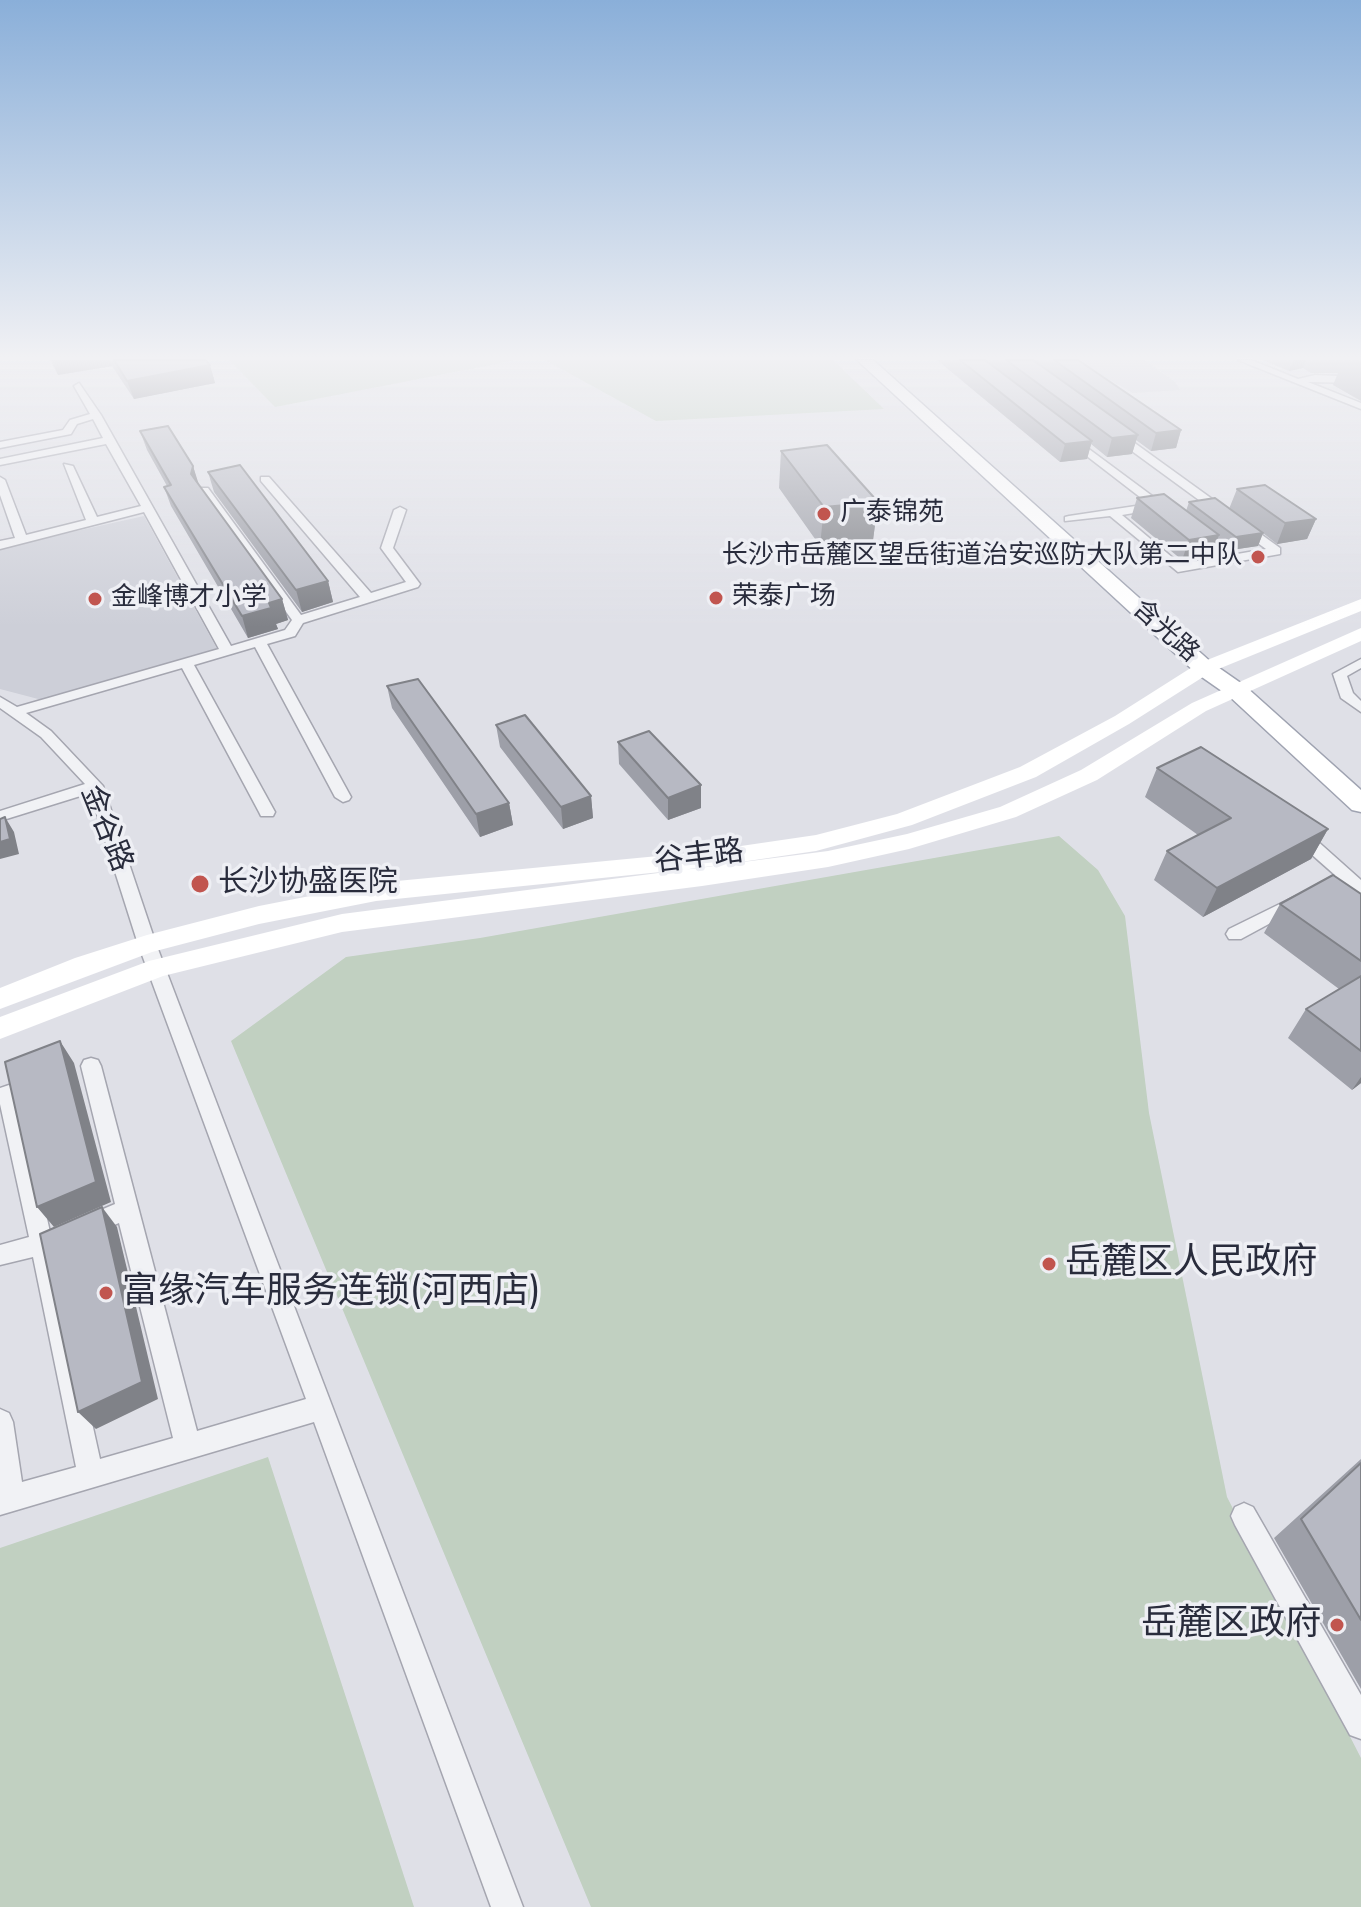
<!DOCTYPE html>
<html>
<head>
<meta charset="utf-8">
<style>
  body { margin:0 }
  canvas { display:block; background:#dfe0e7 }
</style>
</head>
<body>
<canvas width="1361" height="1907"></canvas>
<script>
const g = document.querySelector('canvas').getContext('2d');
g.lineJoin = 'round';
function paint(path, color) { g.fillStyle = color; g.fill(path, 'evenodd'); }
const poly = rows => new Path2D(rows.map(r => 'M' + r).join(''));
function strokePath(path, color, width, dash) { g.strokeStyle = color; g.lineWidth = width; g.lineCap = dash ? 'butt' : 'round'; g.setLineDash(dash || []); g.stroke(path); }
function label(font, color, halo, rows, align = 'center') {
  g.font = font + ' Jost,"Noto Sans SC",sans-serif'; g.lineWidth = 7; g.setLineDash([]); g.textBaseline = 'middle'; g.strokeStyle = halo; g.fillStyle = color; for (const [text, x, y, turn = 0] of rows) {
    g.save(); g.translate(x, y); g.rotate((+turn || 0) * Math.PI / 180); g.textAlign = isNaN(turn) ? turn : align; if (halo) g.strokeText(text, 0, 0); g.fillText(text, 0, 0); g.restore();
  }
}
const built = poly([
  [1074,360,1144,360,1175,382,1180,390,1133,393],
  [144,516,217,649,42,700,0,689,0,548]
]);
const green = poly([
  [229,360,516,360,275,407],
  [545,360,833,360,884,409,656,421],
  [1059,836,1098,870,1125,916,1149,1113,1227,1497,1361,1758,1361,1907,591,1907,231,1041,346,957,480,938],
  [268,1457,414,1907,0,1907,0,1548]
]);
const street = poly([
  [1238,360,1251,360,1298,379,1315,375,1361,377,1361,383,1308,382,1361,403,1361,409,1238,360],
  [79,383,101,415,231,646,285,630,292,620,200,492,200,488,208,488,301,615,360,597,261,481,261,477,269,477,371,593,406,582,381,548,394,510,400,507,406,510,393,548,420,584,418,587,303,623,295,636,267,644,351,797,349,800,343,802,335,797,255,647,194,665,275,812,273,816,261,816,259,812,182,668,26,713,51,731,103,786,156,944,523,1907,491,1907,314,1422,0,1515,0,1409,9,1413,13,1422,22,1482,76,1467,33,1257,0,1265,0,1245,29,1237,0,1104,0,1088,9,1085,16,1087,19,1093,50,1232,59,1235,62,1242,59,1249,54,1251,100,1459,173,1438,119,1223,90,1235,82,1232,79,1225,82,1218,115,1204,81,1066,84,1060,91,1058,98,1060,101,1066,197,1431,306,1399,138,944,90,793,0,821,0,811,85,784,41,737,0,708,0,697,17,707,219,649,144,512,0,549,0,541,15,538,0,495,0,477,5,480,26,535,86,520,64,464,73,466,97,517,141,506,106,444,0,465,0,459,103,438,93,419,77,424,71,434,0,448,0,442,63,430,70,420,90,414,74,386,79,383],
  [1110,431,1118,431,1280,548,1280,554,1178,572,1110,516,1065,521,1065,517,1069,516,1149,504,1066,440,1065,438,1070,435,1163,504,1163,508,1122,515,1180,564,1266,549,1110,435,1110,431],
  [1361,659,1361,668,1347,676,1353,693,1361,701,1361,712,1341,698,1333,674,1361,659],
  [1299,829,1305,830,1361,880,1361,897,1355,895,1345,884,1325,895,1313,895,1310,891,1313,887,1335,875,1293,838,1291,834,1293,830,1299,829],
  [1296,896,1305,902,1302,906,1241,939,1229,939,1226,934,1229,929,1296,896],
  [1244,1503,1253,1507,1361,1695,1361,1739,1350,1735,1235,1525,1231,1516,1235,1507,1244,1503]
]);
const secondary = poly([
  [1361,599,1361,611,1211,672,1129,724,1036,777,912,825,816,851,700,868,376,901,259,924,152,952,0,1009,0,988,75,958,147,935,259,906,376,883,700,852,816,835,897,814,1020,767,1115,716,1197,664,1361,599],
  [1361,628,1361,641,1206,711,1097,780,1016,817,909,849,828,867,702,886,342,932,163,976,0,1039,0,1017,149,961,342,914,828,851,907,834,1000,807,1081,770,1192,703,1361,628]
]);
const primary = poly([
  [857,360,873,360,1212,663,1245,686,1361,790,1361,812,1352,810,1229,696,1196,673,857,360]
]);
const wall = poly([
  [50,360,206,360,210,365,215,383,134,399,112,366,58,375],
  [937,360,1078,360,1181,430,1176,448,1151,451,1136,440,1132,454,1107,457,1091,444,1087,459,1060,462],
  [1263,360,1361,360,1361,401,1333,385,1338,373,1311,373,1303,368,1289,371],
  [140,431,193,466,198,484,282,599,288,620,276,624,278,629,248,638,171,506,164,487,167,486,147,450],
  [781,451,878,502,873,540,820,546,779,488],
  [208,472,328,581,333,602,302,612,214,492],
  [1237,489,1316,519,1307,539,1277,544,1263,533,1258,546,1231,550,1217,540,1212,555,1182,560,1131,518,1137,498,1186,511,1189,502,1229,509],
  [387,686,509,803,513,825,480,837,392,708],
  [496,725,591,796,593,818,563,829,500,747],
  [618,742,701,808,668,820,619,764],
  [1157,768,1328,829,1311,859,1203,917,1154,880,1167,851,1198,835,1145,797],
  [1361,894,1361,1083,1352,1090,1288,1038,1306,1009,1339,989,1264,933,1280,904],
  [1361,1459,1361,1689,1274,1538]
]);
const shadedWall = poly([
  [52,360,110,360,112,366,58,375],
  [1293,360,1306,360,1303,368,1289,371],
  [210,365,215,383,134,399,127,381],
  [1181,430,1176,448,1151,451,1156,433],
  [1138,435,1132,454,1107,457,1112,438],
  [1092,441,1087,459,1060,462,1065,444],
  [193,466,199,485,191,474],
  [878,502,873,540,820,546,824,507],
  [1316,519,1307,539,1277,544,1285,523],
  [1263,533,1258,546,1231,550,1236,537],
  [1219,535,1212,555,1182,560,1189,540],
  [328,581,333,602,302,612,296,590],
  [282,599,288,620,276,624,278,629,248,638,242,616,269,603],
  [701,785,701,808,668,820,668,798],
  [591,796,593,818,563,829,561,807],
  [509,803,513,825,480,837,476,814],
  [5,817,14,832,19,854,0,859,0,842],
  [1328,829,1311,859,1203,917,1217,888],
  [60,1041,74,1063,111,1202,54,1227,37,1207],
  [1361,1077,1361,1083,1352,1090],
  [102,1207,117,1227,158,1399,96,1429,78,1412]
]);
const building = poly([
  [114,360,206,360,210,365,127,381,114,360],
  [960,360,985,360,1092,441,1065,444,960,360],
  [1006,360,1033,360,1138,435,1112,438,1006,360],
  [1054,360,1078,360,1181,430,1156,433,1054,360],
  [168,426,193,466,191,474,282,599,269,603,271,608,242,616,164,487,171,485,140,431,168,426],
  [827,445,878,502,824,507,781,451,827,445],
  [240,465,328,581,296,590,208,472,240,465],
  [1265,485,1316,519,1285,523,1237,489,1265,485],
  [1164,494,1219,535,1189,540,1137,498,1164,494],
  [1215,498,1263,533,1236,537,1189,502,1215,498],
  [418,679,509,803,476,814,387,686,418,679],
  [525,715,591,796,561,807,496,725,525,715],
  [649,731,701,785,668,798,618,742,649,731],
  [1201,747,1328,829,1217,888,1167,851,1231,818,1157,768,1201,747],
  [5,817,10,839,0,842,0,819,5,817],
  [1333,875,1361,894,1361,961,1280,904,1333,875],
  [1361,976,1361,1051,1306,1009,1361,976],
  [60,1041,96,1182,37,1207,5,1062,60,1041],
  [102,1207,142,1382,78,1412,40,1234,102,1207],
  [1361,1463,1361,1620,1301,1519,1361,1463]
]);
const markers = [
  [824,514,8,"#c1554f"],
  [1258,557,8,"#c1554f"],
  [716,598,8,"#c1554f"],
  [95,599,8,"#c1554f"],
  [200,884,10,"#c1554f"],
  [1049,1264,8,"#c1554f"],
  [106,1293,8,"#c1554f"],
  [1337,1625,8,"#c1554f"]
];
const farPoinames = [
  ["广泰锦苑",840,514],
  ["长沙市岳麓区望岳街道治安巡防大队第二中队",1242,557,"right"],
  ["荣泰广场",732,598],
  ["金峰博才小学",111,599]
];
const farStreetnames = [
  ["含光路",1165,632,42]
];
const streetNames = [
  ["金谷路",105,829,68],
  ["谷丰路",699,858,-7]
];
const poiNames = [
  ["长沙协盛医院",218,884]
];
const nearPoinames = [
  ["岳麓区人民政府",1065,1264],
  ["富缘汽车服务连锁(河西店)",122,1293],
  ["岳麓区政府",1321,1625,"right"]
];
paint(built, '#cdcfd8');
paint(green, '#c1d0c1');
strokePath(street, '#a5a6b0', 3);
strokePath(primary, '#9fa3b1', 3);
paint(street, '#f1f2f5');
paint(secondary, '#fff');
paint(primary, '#fff');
paint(wall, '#9d9fa8');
paint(shadedWall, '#808288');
paint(building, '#b7b9c3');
strokePath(building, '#808288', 2);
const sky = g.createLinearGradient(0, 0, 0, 627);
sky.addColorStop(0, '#8aafd9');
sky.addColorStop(0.57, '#f1f1f4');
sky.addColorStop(1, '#f1f1f400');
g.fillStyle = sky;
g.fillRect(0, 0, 1361, 627);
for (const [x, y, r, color] of markers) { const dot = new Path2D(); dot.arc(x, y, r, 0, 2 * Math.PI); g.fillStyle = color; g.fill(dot); strokePath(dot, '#eeeff4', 3); }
label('26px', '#292c3c', '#eeeff4', farPoinames, 'left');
label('26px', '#292c3c', '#eeeff4', farStreetnames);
label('30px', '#292c3c', '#eeeff4', streetNames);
label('30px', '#292c3c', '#eeeff4', poiNames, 'left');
label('36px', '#292c3c', '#eeeff4', nearPoinames, 'left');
</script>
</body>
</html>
